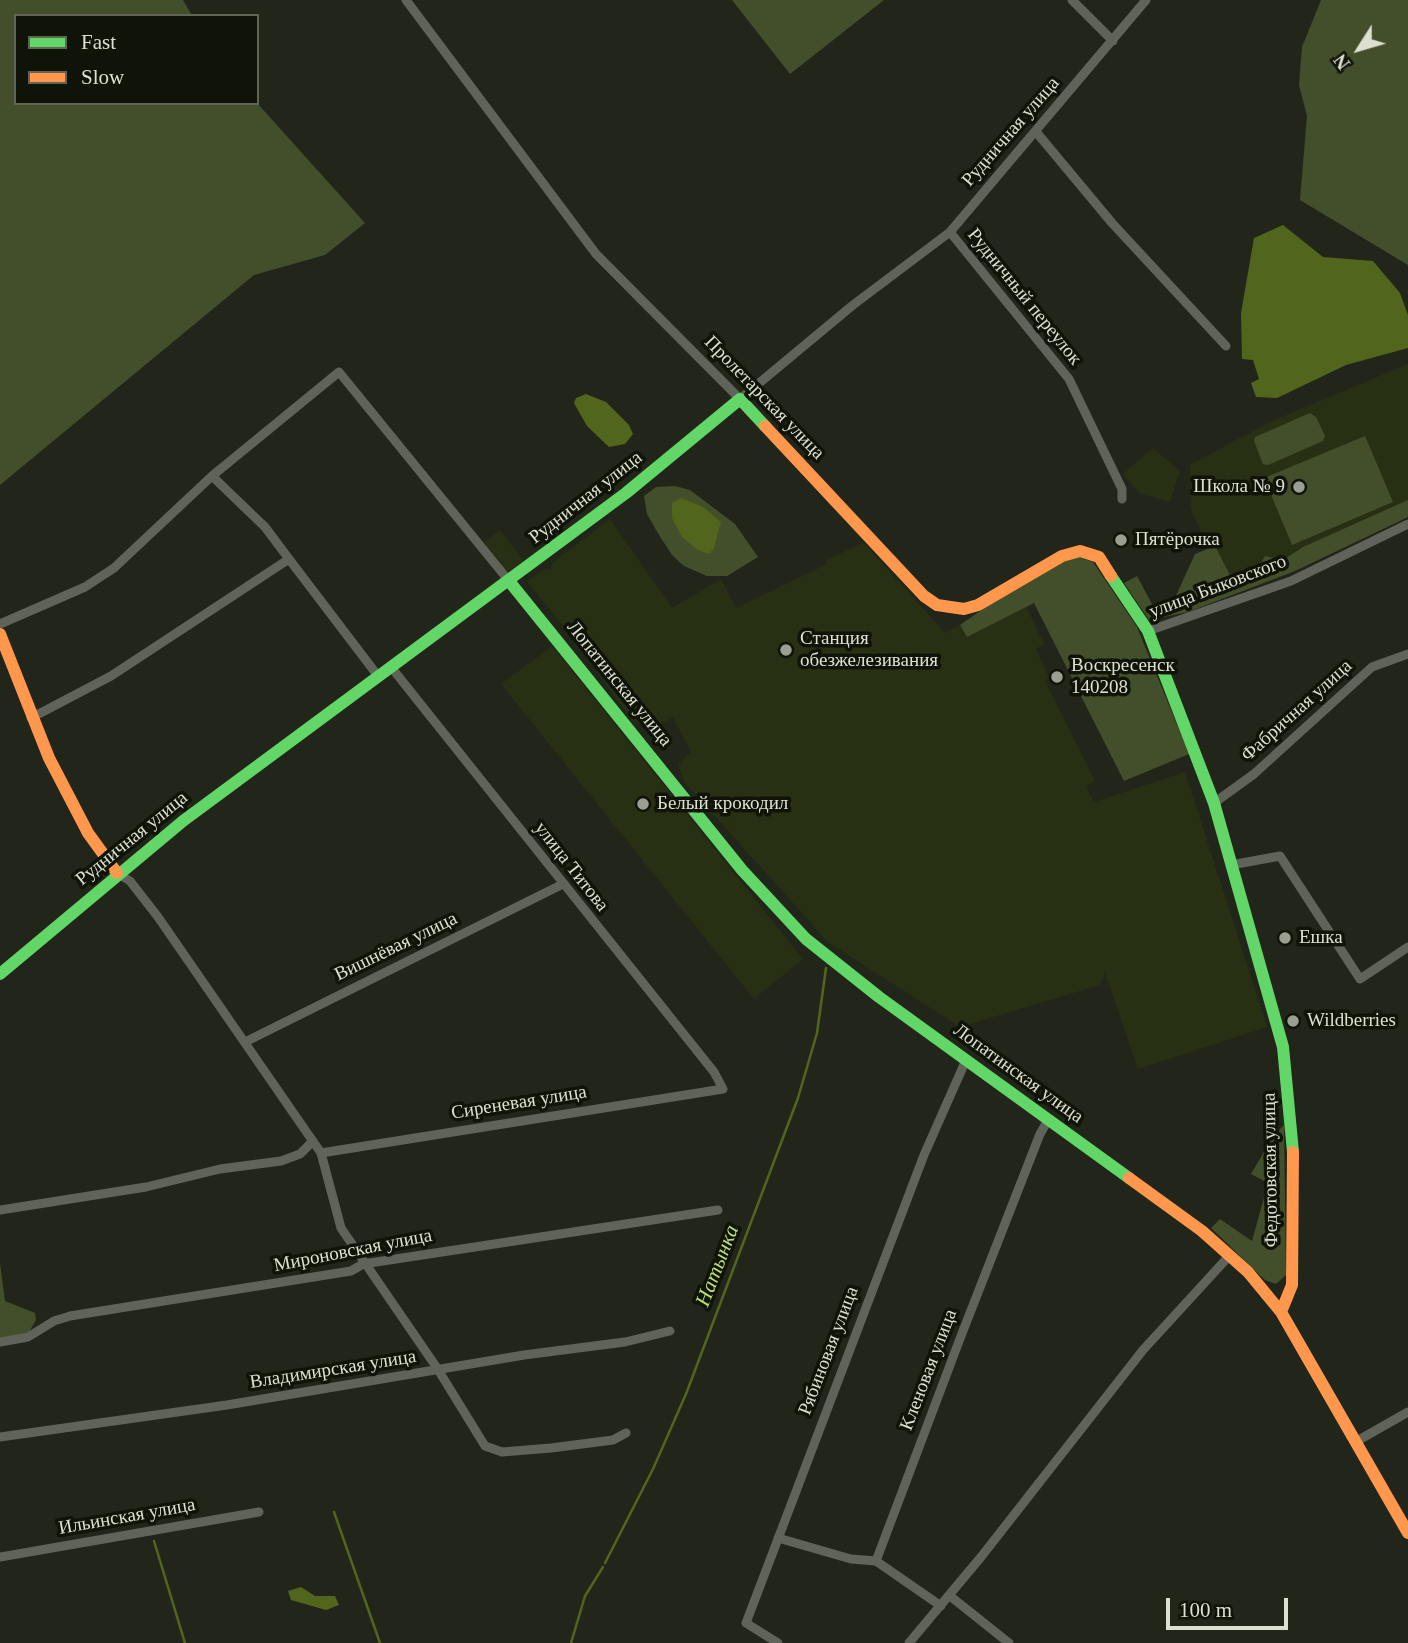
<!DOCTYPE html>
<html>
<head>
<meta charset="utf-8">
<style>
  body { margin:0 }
  #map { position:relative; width:1408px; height:1643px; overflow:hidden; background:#22261a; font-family:"Times New Roman",serif }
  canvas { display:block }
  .legend { position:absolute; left:14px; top:14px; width:245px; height:91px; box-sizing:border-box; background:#0f1308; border:2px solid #616558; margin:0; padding:9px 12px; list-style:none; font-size:21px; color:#dbe0d1 }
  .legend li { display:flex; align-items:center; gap:14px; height:35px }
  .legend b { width:35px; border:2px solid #616558 }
  .north { position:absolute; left:1324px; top:14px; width:70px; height:70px; -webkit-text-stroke:5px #0f1308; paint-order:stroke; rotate:233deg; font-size:19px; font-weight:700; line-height:28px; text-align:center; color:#dbe0d1 }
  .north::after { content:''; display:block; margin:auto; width:24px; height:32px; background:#dbe0d1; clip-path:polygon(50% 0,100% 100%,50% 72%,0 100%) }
  .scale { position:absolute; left:1166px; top:1598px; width:122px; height:32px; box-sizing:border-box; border:4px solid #dbe0d1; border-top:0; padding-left:9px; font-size:21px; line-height:24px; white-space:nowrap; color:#dbe0d1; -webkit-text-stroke:5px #0f1308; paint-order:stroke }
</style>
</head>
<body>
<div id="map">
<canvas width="1408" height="1643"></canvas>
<ul class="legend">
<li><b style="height:9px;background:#63d668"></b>Fast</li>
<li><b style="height:9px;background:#ff974d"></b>Slow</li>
</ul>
<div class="north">N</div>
<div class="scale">100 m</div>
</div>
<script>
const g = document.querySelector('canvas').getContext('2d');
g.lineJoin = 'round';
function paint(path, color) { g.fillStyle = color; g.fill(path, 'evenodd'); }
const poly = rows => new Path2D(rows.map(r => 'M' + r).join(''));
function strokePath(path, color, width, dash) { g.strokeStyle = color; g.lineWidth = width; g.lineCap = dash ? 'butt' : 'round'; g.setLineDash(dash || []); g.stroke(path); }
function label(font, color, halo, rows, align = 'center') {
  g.font = font + ' "Times New Roman",serif'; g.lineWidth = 7; g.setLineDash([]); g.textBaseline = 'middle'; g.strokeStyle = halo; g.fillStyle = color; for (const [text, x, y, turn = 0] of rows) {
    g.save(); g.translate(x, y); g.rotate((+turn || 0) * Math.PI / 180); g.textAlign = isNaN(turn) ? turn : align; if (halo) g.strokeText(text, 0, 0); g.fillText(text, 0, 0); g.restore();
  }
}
const built = poly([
  [1408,364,1408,509,1224,588,1191,509,1190,465,1270,422],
  [1153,448,1180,471,1170,502,1139,493,1123,474],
  [610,519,672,608,721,579,736,608,827,564,826,560,864,543,945,633,960,625,967,637,1026,606,1044,644,1036,649,1049,678,1045,681,1095,781,1086,786,1094,802,1185,772,1267,1027,1138,1069,1105,973,1100,985,960,1027,828,942,685,783,678,764,691,752,673,718,655,726,632,721,597,672,600,671,527,582,544,569,551,570,552,563],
  [500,530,524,561,508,573,484,542],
  [552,646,803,959,754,999,501,684]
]);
const green = poly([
  [0,0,183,0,192,16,16,16,16,103,257,103,365,223,325,255,254,275,0,485],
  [732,0,884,0,790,74],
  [1321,0,1408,0,1408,265,1300,200,1307,116,1299,85,1302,47],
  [1310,413,1316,417,1325,436,1323,441,1268,465,1263,464,1254,441,1255,437],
  [1365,436,1393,502,1292,545,1264,478],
  [675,486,690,490,735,524,758,557,727,576,707,576,684,566,672,555,659,535,647,514,644,496,656,487],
  [1408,500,1408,517,1295,571,1188,612,1149,620,1124,583,1137,576,1153,606,1174,600,1195,554,1215,546,1230,575,1255,573,1265,556,1283,560,1303,547],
  [1071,555,1093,562,1137,627,1189,754,1124,781,1034,603,967,637,960,625,1013,588],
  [1284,1125,1286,1275,1276,1284,1265,1280,1211,1228,1220,1219,1252,1241,1268,1183,1251,1174,1274,1135],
  [0,1263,5,1301,35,1313,36,1320,29,1332,0,1339]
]);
const water = poly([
  [1283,225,1323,257,1373,261,1400,293,1408,315,1408,348,1346,365,1277,398,1256,397,1251,383,1259,379,1253,360,1242,359,1241,313,1254,238],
  [586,394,606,402,629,425,633,434,625,444,609,447,587,426,574,403,576,398],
  [681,498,703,507,721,522,714,548,709,554,698,550,682,537,672,518,672,503],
  [301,1587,315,1596,335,1596,339,1605,326,1610,291,1600,288,1591]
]);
const stream = poly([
  [334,1512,380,1643],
  [154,1541,185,1643],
  [605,1563,653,1469,686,1394,798,1098,817,1033,826,968],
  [571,1643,585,1596,603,1567]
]);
const street = poly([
  [406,0,596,254,740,399,853,305,950,232,1146,0],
  [1072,0,1113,41],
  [1037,133,1112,223,1226,346],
  [950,232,1069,379,1122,489,1122,499],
  [212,476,265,527,289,559],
  [0,624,85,587,114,568,212,476,339,372,509,581],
  [1148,631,1291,581,1408,524],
  [31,718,111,676,289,559,378,676],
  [1214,803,1254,774,1372,667,1408,654],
  [1231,865,1280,856,1360,979,1408,947],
  [117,873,130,881,158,917,321,1153,341,1228,437,1368,485,1446,502,1452,551,1448,613,1440,626,1433],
  [247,1041,561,885],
  [321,1153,723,1089,714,1072,391,667],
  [0,1210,146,1187,220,1169,281,1161,300,1154,313,1141],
  [0,1342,28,1337,54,1321,70,1316,351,1271,363,1264,718,1210],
  [0,1437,227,1405,524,1355,625,1342,670,1331],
  [1357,1441,1408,1412],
  [778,1538,851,1559,876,1561],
  [0,1557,259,1512],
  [950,1596,1009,1643],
  [941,1606,876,1561,961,1336,1040,1134,1048,1120],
  [778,1643,746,1623,924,1155,966,1060],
  [909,1643,981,1557,1143,1350,1230,1255]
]);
const fast = poly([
  [1111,576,1148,631,1214,803,1283,1047,1293,1152],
  [509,581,742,870,806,939,879,997,1129,1178],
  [0,974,183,821,626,493,740,399,765,426]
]);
const slow = poly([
  [765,426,924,596,937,605,964,609,978,605,1062,556,1080,551,1099,557,1111,576],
  [0,634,49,758,88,833,117,873],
  [1129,1178,1202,1231,1248,1272,1281,1312,1408,1533],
  [1281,1312,1292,1285,1293,1152]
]);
const markers = [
  [1299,487,7,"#9a9f91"],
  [1121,540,7,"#9a9f91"],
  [786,650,7,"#9a9f91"],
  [1057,677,7,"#9a9f91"],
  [643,804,7,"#9a9f91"],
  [1285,938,7,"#9a9f91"],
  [1293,1021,7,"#9a9f91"]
];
const streetNames = [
  ["Рудничная улица",1011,132,-49],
  ["Рудничный переулок",1024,297,51],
  ["Пролетарская улица",764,398,46],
  ["Рудничная улица",586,498,-38],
  ["улица Быковского",1218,587,-21],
  ["Лопатинская улица",619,684,51],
  ["Фабричная улица",1297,711,-42],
  ["Рудничная улица",132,839,-39],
  ["улица Титова",571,867,52],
  ["Вишнёвая улица",396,947,-26],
  ["Лопатинская улица",1018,1074,36],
  ["Сиреневая улица",519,1103,-9],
  ["Федотовская улица",1271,1170,-91],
  ["Мироновская улица",353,1251,-11],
  ["Рябиновая улица",829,1351,-69],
  ["Владимирская улица",333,1370,-9],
  ["Кленовая улица",929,1370,-69],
  ["Ильинская улица",127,1517,-10]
];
const poiNames = [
  ["Школа № 9",1285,487,"right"],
  ["Пятёрочка",1135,540],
  ["Станция",800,639],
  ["обезжелезивания",800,661],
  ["Воскресенск",1071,666],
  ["140208",1071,688],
  ["Белый крокодил",657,804],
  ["Ешка",1299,938],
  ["Wildberries",1307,1021]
];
const waterNames = [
  ["Натынка",718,1266,-69]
];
paint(built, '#273013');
paint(green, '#434f2a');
paint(water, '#51651d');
strokePath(stream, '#51651d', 2.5);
strokePath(street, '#60635a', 9);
strokePath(fast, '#63d668', 12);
strokePath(slow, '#ff974d', 12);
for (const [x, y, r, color] of markers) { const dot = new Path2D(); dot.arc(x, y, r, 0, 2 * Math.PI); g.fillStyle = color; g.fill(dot); strokePath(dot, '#0f1308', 2.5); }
label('19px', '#dbe0d1', '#0f1308', streetNames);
label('19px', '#dbe0d1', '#0f1308', poiNames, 'left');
label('italic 21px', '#bfde77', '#0f1308', waterNames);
</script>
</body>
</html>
